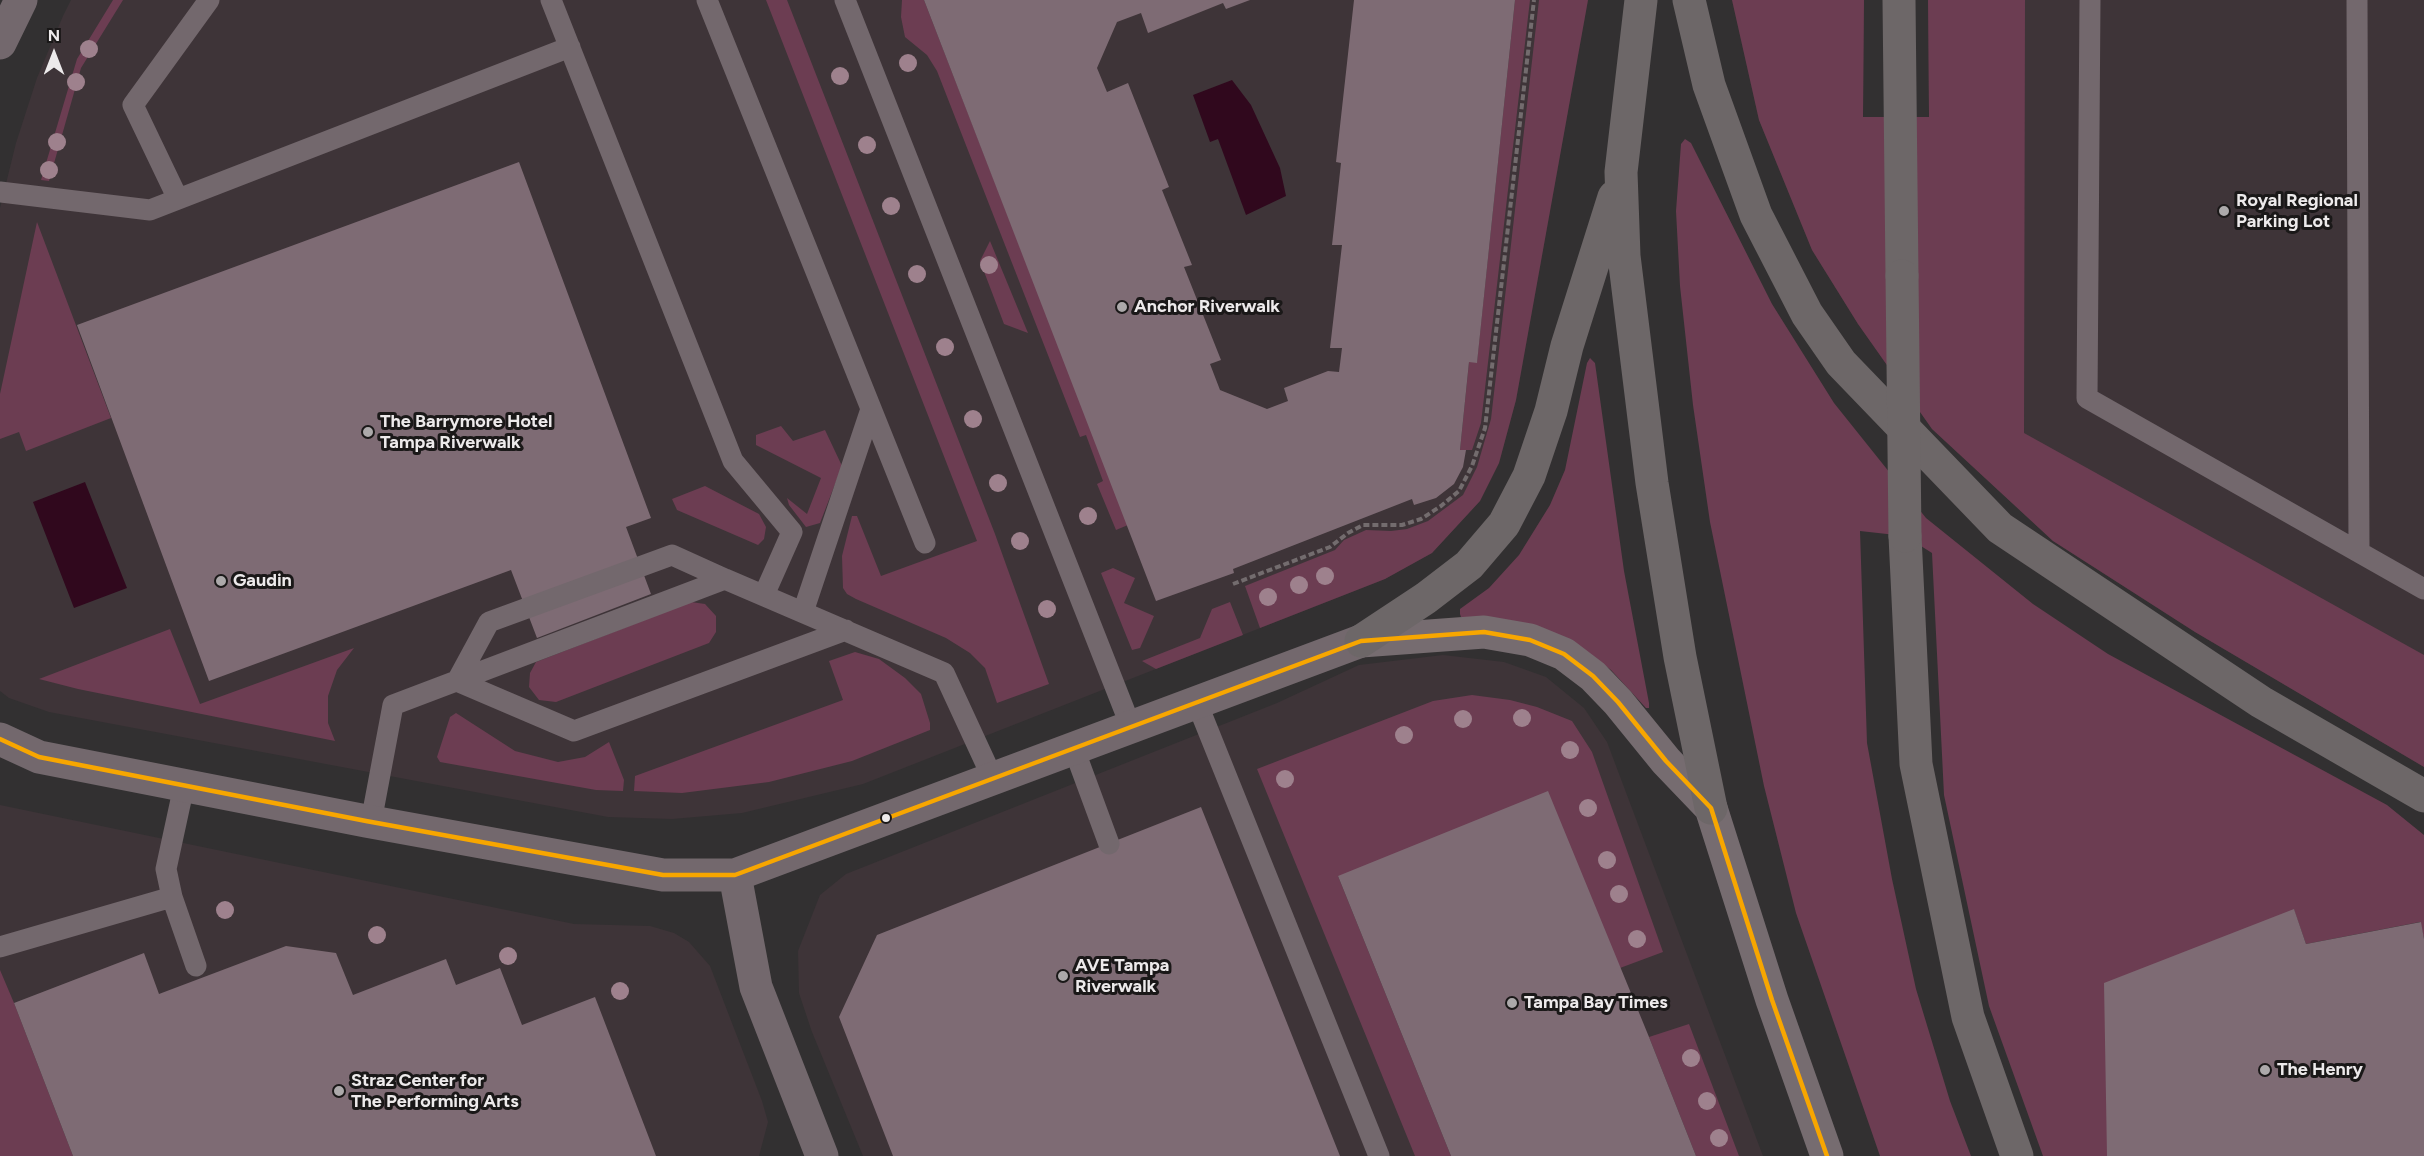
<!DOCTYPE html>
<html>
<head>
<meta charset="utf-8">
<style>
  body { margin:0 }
  #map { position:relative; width:2424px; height:1156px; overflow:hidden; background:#323031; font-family:Figtree,sans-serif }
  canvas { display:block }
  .north { position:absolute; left:24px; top:24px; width:60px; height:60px; -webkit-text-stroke:4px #1a1818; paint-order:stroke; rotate:0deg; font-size:16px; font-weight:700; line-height:24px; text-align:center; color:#edeaeb }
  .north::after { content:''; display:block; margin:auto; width:21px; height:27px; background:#edeaeb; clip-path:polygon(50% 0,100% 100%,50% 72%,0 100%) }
</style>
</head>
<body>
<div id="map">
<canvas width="2424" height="1156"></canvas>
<div class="north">N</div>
</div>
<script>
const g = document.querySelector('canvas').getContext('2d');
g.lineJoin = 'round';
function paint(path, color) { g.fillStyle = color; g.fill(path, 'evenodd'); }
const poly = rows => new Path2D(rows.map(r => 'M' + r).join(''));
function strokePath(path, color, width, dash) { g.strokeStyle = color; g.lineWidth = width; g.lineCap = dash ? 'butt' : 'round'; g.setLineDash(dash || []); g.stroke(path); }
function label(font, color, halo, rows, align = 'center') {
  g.font = font + ' Figtree,sans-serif'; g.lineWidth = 6; g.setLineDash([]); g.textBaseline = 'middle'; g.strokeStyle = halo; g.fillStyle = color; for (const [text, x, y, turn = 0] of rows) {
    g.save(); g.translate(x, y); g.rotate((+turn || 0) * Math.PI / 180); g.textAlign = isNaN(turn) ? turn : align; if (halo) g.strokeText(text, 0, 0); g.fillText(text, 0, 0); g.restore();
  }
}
const built = poly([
  [71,0,1588,0,1516,400,1499,463,1480,501,1432,553,1385,579,863,784,742,813,672,819,608,817,49,712,9,698,0,691,0,208,16,143,37,78,63,16],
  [1732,0,1864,0,1863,117,1929,117,1928,0,2424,0,2424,767,2195,632,2053,541,1932,429,1858,324,1812,250,1759,120],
  [1443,655,1504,662,1546,677,1584,708,1607,742,1763,1156,863,1156,812,1032,799,993,798,951,820,895,846,874,1277,703,1359,665],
  [0,805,574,924,650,926,674,933,689,942,710,966,762,1101,768,1122,759,1156,0,1156]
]);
const green = poly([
  [113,0,123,0,81,68,49,181,41,180,77,59],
  [766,0,787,0,995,534,1049,684,997,703,985,668,970,653,946,638,856,599,847,594,843,588,842,556,852,516,857,516,881,576,977,541],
  [902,0,924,0,1128,525,1116,530,1097,484,1103,481,1086,435,1080,437,937,71,927,55,905,37,901,17],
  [1515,0,1530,0,1481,423,1472,450,1460,450,1469,362,1477,362],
  [1539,0,1588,0,1516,400,1499,463,1480,501,1432,553,1385,579,1260,628,1245,586,1335,550,1344,540,1366,530,1391,531,1407,529,1428,521,1463,495,1477,467,1491,419],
  [1732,0,1864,0,1863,117,1929,117,1928,0,2025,0,2024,433,2424,655,2424,767,2195,632,2053,541,1932,429,1858,324,1812,250,1759,120],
  [1685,139,1691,143,1772,304,1834,403,1926,518,2033,604,2108,654,2387,805,2424,835,2424,939,2420,922,2306,944,2294,910,2107,1156,2043,1156,1989,1006,1944,795,1932,553,1905,536,1860,531,1867,743,1892,879,1916,989,1950,1101,1971,1156,1880,1156,1796,913,1764,786,1710,522,1693,405,1680,286,1676,211,1681,144],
  [37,222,111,418,26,451,19,432,0,439,0,394],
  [990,241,1028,333,1004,324,980,261],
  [1590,358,1595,363,1624,571,1649,703,1649,708,1646,708,1611,670,1567,638,1461,617,1460,614,1460,609,1489,588,1519,555,1550,505,1565,470,1587,363],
  [781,426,793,441,825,430,842,466,820,523,806,527,789,505,787,498,807,514,821,478,756,445,756,435],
  [705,486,759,514,766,527,764,539,758,545,677,510,672,499],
  [1113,568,1135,578,1124,603,1154,616,1140,648,1132,650,1101,573],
  [691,602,705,604,716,616,716,632,709,643,556,702,539,700,529,687,530,673,536,662],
  [1230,602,1243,635,1156,669,1142,661,1200,638,1212,609],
  [170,629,200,704,354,648,337,670,328,696,328,723,335,741,78,689,39,679],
  [855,652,879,659,905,678,921,694,930,723,930,730,852,761,769,782,682,793,634,791,635,776,843,700,829,661],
  [1472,695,1510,700,1537,707,1572,721,1592,752,1663,952,1620,968,1338,876,1451,1156,1415,1156,1257,769,1433,701],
  [456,713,515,751,558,762,585,757,609,742,624,780,623,791,596,790,440,762,437,757,450,717],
  [0,970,14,1003,73,1156,0,1156],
  [1689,1024,1739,1156,1696,1156,1649,1037]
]);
const water = poly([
  [1232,80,1251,105,1280,168,1286,196,1246,215,1218,139,1210,142,1193,95],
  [85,482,127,588,74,608,33,502]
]);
const building = poly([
  [924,0,1250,0,1226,9,1223,3,1148,33,1141,13,1117,22,1097,68,1107,92,1128,83,1169,187,1162,190,1192,265,1184,267,1221,360,1210,364,1220,390,1267,409,1288,401,1284,388,1328,371,1339,372,1342,348,1330,348,1342,245,1332,245,1341,163,1336,162,1354,0,1515,0,1477,363,1469,362,1460,450,1466,450,1463,467,1454,484,1436,498,1414,505,1412,499,1233,569,1234,573,1156,601],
  [519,162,651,518,626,527,651,594,537,638,511,570,209,681,77,325],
  [1548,791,1649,1037,1696,1156,1451,1156,1338,876],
  [1201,807,1340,1156,893,1156,839,1017,877,935],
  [2294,909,2306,944,2421,922,2424,939,2424,1156,2107,1156,2104,983],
  [286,946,336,953,353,995,446,959,456,985,500,968,522,1025,595,997,656,1156,73,1156,14,1003,144,953,159,994]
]);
const path = poly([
  [1233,584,1330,547,1348,533,1363,525,1402,525,1421,519,1441,506,1459,491,1472,466,1485,428,1534,0]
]);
const lane = poly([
  [551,0,733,461,792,532,764,595],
  [707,0,925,543],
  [845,0,1131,727],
  [2090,0,2087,398,2424,589],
  [2357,0,2359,552],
  [0,192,150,210,570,47],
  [178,199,133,105,209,0],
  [725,579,672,555,489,622,457,681,574,731,846,630],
  [803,612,871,409],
  [1197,703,1379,1156],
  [1074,749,1109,844],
  [371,822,393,705,725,579,944,673,993,779],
  [172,897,196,966],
  [0,947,172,897,166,869,184,786]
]);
const street = poly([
  [0,43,21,0],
  [0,739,39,757,366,821,663,875,735,875,1361,641],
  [735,875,756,987,822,1156]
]);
const secondary = poly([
  [1361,641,1484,632,1530,640,1564,654,1593,676,1618,702,1666,761,1711,808,1772,1000,1827,1156]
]);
const highway = poly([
  [1641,0,1621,172,1624,256,1652,483,1680,657,1711,808],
  [1689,0,1709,85,1756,215,1807,314,1841,363,2000,528,2261,702,2424,796],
  [1899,0,1902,276],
  [1905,536,1916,764,1968,1017,2017,1156],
  [1361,641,1426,598,1469,565,1504,524,1529,476,1551,411,1567,346,1614,197]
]);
const highwayBridge = poly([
  [1902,276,1905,536]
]);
const bus1 = poly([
  [0,739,39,757,366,821,663,875,735,875,1361,641,1484,632,1530,640,1564,654,1593,676,1618,702,1666,761,1711,808,1772,1000,1827,1156]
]);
const trees = [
  [89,49],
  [908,63],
  [840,76],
  [76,82],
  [57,142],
  [867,145],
  [49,170],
  [891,206],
  [989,265],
  [917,274],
  [945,347],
  [973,419],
  [998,483],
  [1088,516],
  [1020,541],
  [1325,576],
  [1299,585],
  [1268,597],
  [1047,609],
  [1522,718],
  [1463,719],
  [1404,735],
  [1570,750],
  [1285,779],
  [1588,808],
  [1607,860],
  [1619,894],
  [225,910],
  [377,935],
  [1637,939],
  [508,956],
  [620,991],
  [1691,1058],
  [1707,1101],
  [1719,1138]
];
const markers = [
  [2224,211,6,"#aca9aa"],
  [1122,307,6,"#aca9aa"],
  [368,432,6,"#aca9aa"],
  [221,581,6,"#aca9aa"],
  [886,818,5,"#edeaeb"],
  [1063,976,6,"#aca9aa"],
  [1512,1003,6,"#aca9aa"],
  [2265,1070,6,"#aca9aa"],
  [339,1091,6,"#aca9aa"]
];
const poiNames = [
  ["Royal Regional",2236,201],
  ["Parking Lot",2236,222],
  ["Anchor Riverwalk",1134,307],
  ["The Barrymore Hotel",380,422],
  ["Tampa Riverwalk",380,443],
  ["Gaudin",233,581],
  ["AVE Tampa",1075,966],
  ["Riverwalk",1075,987],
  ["Tampa Bay Times",1524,1003],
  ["The Henry",2277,1070],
  ["Straz Center for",351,1081],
  ["The Performing Arts",351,1102]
];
paint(built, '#3e3438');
paint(green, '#6c3d52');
paint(water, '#30081d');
paint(building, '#7e6b74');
strokePath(path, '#736c6e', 4, [6, 3]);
strokePath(lane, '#73686d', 21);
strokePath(street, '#73686d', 33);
strokePath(secondary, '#766c70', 33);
strokePath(highway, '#6d6768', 33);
strokePath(highwayBridge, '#6d6768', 33);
strokePath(bus1, '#f7a600', 4.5);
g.fillStyle = '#9e818d';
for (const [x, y] of trees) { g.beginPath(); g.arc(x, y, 9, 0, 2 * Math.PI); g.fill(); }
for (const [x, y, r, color] of markers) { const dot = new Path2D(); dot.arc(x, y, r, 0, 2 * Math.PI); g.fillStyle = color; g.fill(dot); strokePath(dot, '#1a1818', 2); }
label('bold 18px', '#edeaeb', '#1a1818', poiNames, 'left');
</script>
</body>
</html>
